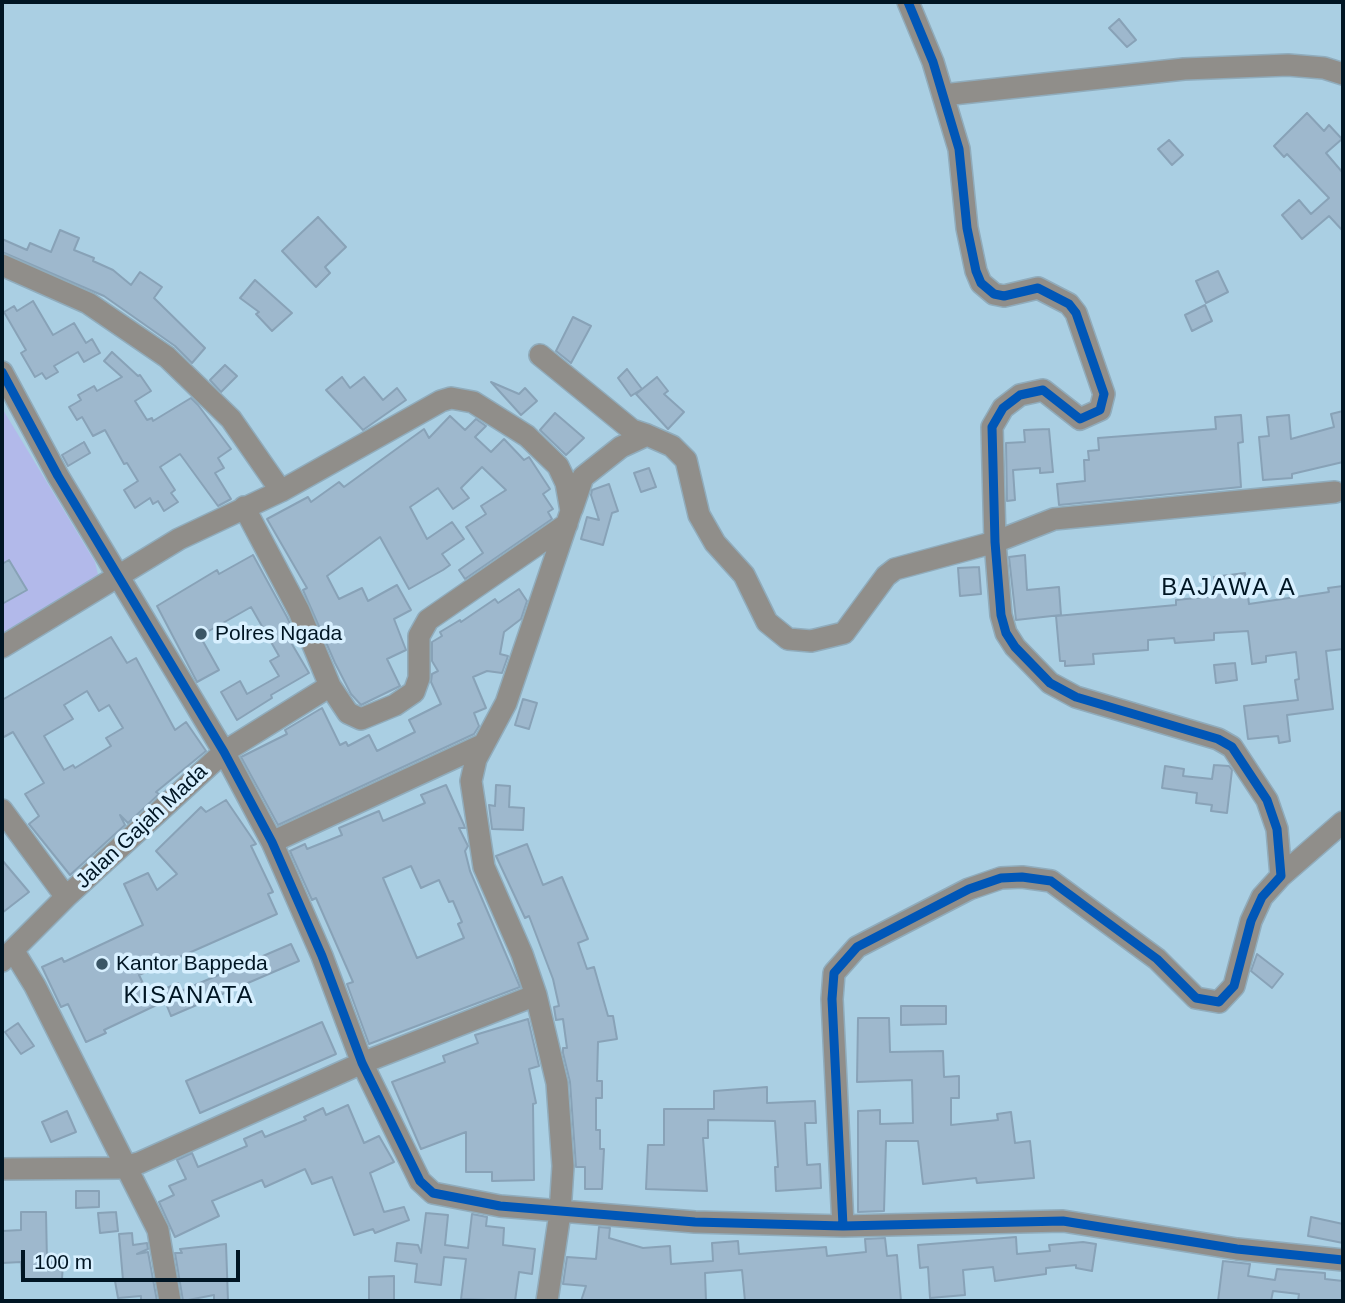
<!DOCTYPE html>
<html>
<head>
<meta charset="utf-8">
<style>
  body { margin:0 }
  #map { position:relative; width:1345px; height:1303px; overflow:hidden; background:#aacfe3; font-family:Helvetica,sans-serif }
  canvas { display:block }
  .frame { position:absolute; inset:0; border:4px solid #001523; pointer-events:none }
  .scale { position:absolute; left:21px; top:1250px; width:219px; height:32px; box-sizing:border-box; border:4px solid #001523; border-top:0; padding-left:9px; font-size:21px; line-height:24px; white-space:nowrap; color:#001523; -webkit-text-stroke:5px #d8f0ff; paint-order:stroke }
</style>
</head>
<body>
<div id="map">
<canvas width="1345" height="1303"></canvas>
<div class="frame"></div>
<div class="scale">100 m</div>
</div>
<script>
const g = document.querySelector('canvas').getContext('2d');
g.lineJoin = 'round';
function paint(path, color) { g.fillStyle = color; g.fill(path, 'evenodd'); }
const poly = rows => new Path2D(rows.map(r => 'M' + r).join(''));
function strokePath(path, color, width, dash) { g.strokeStyle = color; g.lineWidth = width; g.lineCap = dash ? 'butt' : 'round'; g.setLineDash(dash || []); g.stroke(path); }
function label(font, color, halo, rows, align = 'center') {
  g.font = font + ' Helvetica,sans-serif'; g.lineWidth = 7; g.setLineDash([]); g.textBaseline = 'middle'; g.strokeStyle = halo; g.fillStyle = color; for (const [text, x, y, turn = 0] of rows) {
    g.save(); g.translate(x, y); g.rotate((+turn || 0) * Math.PI / 180); g.textAlign = isNaN(turn) ? turn : align; if (halo) g.strokeText(text, 0, 0); g.fillText(text, 0, 0); g.restore();
  }
}
const green = poly([
  [2,408,95,562,100,583,2,649]
]);
const building = poly([
  [1119,19,1136,40,1127,47,1109,28,1119,19],
  [1307,113,1324,131,1329,125,1342,139,1326,153,1343,173,1343,231,1329,216,1302,239,1282,215,1299,200,1311,214,1329,198,1287,154,1284,157,1274,146,1307,113],
  [1169,140,1183,155,1172,165,1158,149,1169,140],
  [318,217,346,247,325,267,330,273,316,287,282,251,318,217],
  [60,230,79,238,74,250,94,258,93,261,113,270,131,285,140,272,162,287,154,298,205,348,192,363,175,346,104,296,2,252,2,239,27,250,30,243,51,252,60,230],
  [1218,271,1228,292,1206,303,1196,281,1218,271],
  [255,280,292,313,272,331,256,314,259,312,240,298,255,280],
  [33,301,53,335,74,323,86,343,92,339,100,353,84,362,78,352,54,366,58,372,46,379,42,373,35,377,21,353,26,350,4,312,14,306,17,311,33,301],
  [1205,305,1212,321,1192,331,1185,315,1205,305],
  [573,317,591,326,571,363,556,351,573,317],
  [112,352,138,376,140,375,151,391,135,401,147,420,152,418,153,421,191,398,198,405,231,449,218,458,224,468,215,473,231,499,218,506,180,454,160,467,175,490,171,493,178,502,164,511,158,501,153,504,150,498,135,508,124,490,138,481,127,463,124,464,105,430,93,436,82,417,77,420,69,407,81,400,78,395,94,386,97,391,122,377,104,361,112,352],
  [225,365,237,376,221,392,210,380,225,365],
  [627,369,642,389,631,396,618,378,627,369],
  [342,377,350,388,364,377,383,400,397,388,406,400,363,430,326,390,342,377],
  [657,377,668,391,664,394,684,412,668,429,636,394,657,377],
  [491,382,519,394,525,388,537,401,521,415,491,382],
  [1343,411,1343,462,1292,474,1292,478,1263,480,1259,437,1269,436,1267,417,1289,415,1291,439,1334,427,1331,414,1343,411],
  [555,413,584,438,566,455,540,430,555,413],
  [1241,415,1243,442,1238,443,1241,487,1059,505,1057,484,1085,481,1084,460,1089,460,1088,451,1099,450,1098,438,1216,429,1215,417,1241,415],
  [450,416,465,430,476,419,486,426,475,437,491,452,504,439,524,460,529,457,550,489,543,494,553,509,548,512,552,519,465,579,459,570,483,553,466,527,486,514,481,506,506,490,482,467,461,488,469,498,453,509,438,488,410,507,427,539,452,522,464,539,442,554,450,565,443,570,409,589,380,537,327,576,339,599,362,588,368,601,397,585,411,610,394,619,406,650,387,659,400,686,361,705,351,694,335,663,303,590,307,588,267,519,308,497,311,502,339,482,344,487,424,429,429,438,450,416],
  [1049,429,1053,472,1040,473,1040,468,1013,470,1015,500,1007,501,1006,443,1025,442,1024,430,1049,429],
  [84,442,90,453,68,466,62,455,84,442],
  [649,468,656,487,641,492,634,473,649,468],
  [609,484,618,511,612,513,603,545,581,539,587,517,599,520,591,495,592,490,609,484],
  [253,555,287,617,293,630,286,634,309,673,271,695,272,698,237,720,221,692,240,681,247,694,279,676,270,661,279,656,251,607,200,636,219,670,197,682,157,606,217,570,219,574,253,555],
  [1025,555,1027,590,1059,587,1061,615,1016,620,1009,557,1025,555],
  [9,560,27,590,2,604,2,564,9,560],
  [979,567,981,594,960,596,958,568,979,567],
  [1245,573,1249,604,1329,592,1328,588,1343,586,1343,649,1326,651,1333,709,1287,715,1290,741,1279,743,1278,736,1248,739,1244,706,1298,700,1295,680,1299,679,1296,652,1266,656,1266,662,1252,664,1248,631,1214,633,1214,640,1175,643,1174,638,1148,640,1148,650,1093,654,1094,664,1065,666,1065,661,1060,661,1056,616,1176,605,1176,600,1216,596,1214,577,1245,573],
  [519,589,527,601,521,619,504,632,500,654,508,656,502,673,487,671,473,677,486,708,474,713,479,726,474,734,278,825,241,757,287,734,285,730,322,708,340,745,346,742,348,746,369,735,377,751,415,732,409,720,441,704,431,682,432,674,438,671,432,661,432,642,442,636,440,632,460,620,461,622,495,599,498,603,519,589],
  [111,637,127,663,136,658,175,730,186,722,206,751,156,792,159,794,128,823,120,815,125,825,70,875,29,824,39,816,25,794,44,783,13,732,2,738,2,700,111,637],
  [87,691,99,711,109,705,123,728,106,738,111,746,75,768,73,765,64,770,44,736,73,719,64,705,87,691],
  [1235,663,1237,680,1216,683,1214,665,1235,663],
  [523,699,537,703,529,729,515,725,523,699],
  [1214,765,1229,766,1232,770,1227,813,1211,811,1212,805,1196,803,1197,793,1162,788,1165,766,1184,769,1183,776,1212,779,1214,765],
  [446,785,464,825,465,828,459,828,468,846,465,851,470,871,520,987,369,1044,347,984,353,982,316,898,312,900,290,851,305,844,307,849,342,835,339,828,379,811,383,821,425,803,421,795,446,785],
  [411,866,421,888,439,880,449,902,453,901,462,922,458,924,464,938,417,958,383,878,411,866],
  [496,785,510,786,509,807,524,808,523,830,492,829,489,805,495,806,496,785],
  [226,800,256,844,251,846,273,892,268,894,277,914,139,975,149,996,178,983,181,991,291,944,299,961,171,1016,165,1001,104,1030,106,1033,86,1042,68,1004,61,1007,42,967,62,958,64,962,143,925,124,884,148,873,157,890,177,874,156,851,201,807,206,812,226,800],
  [527,844,543,885,562,877,588,939,578,943,587,969,594,967,608,1016,613,1016,617,1039,598,1042,597,1081,602,1081,602,1098,596,1098,596,1130,600,1130,600,1149,604,1149,602,1189,585,1189,585,1167,576,1167,570,1082,563,1053,563,1048,567,1048,563,1019,556,1020,554,1007,559,1006,553,979,529,916,525,918,496,856,527,844],
  [2,860,29,892,2,913,2,860],
  [1257,954,1283,974,1272,988,1251,971,1257,954],
  [901,1006,946,1006,946,1024,901,1025,901,1006],
  [858,1018,889,1018,890,1052,943,1051,944,1077,959,1076,959,1098,951,1098,951,1125,998,1120,997,1114,1011,1112,1015,1143,1030,1141,1034,1178,977,1183,976,1178,923,1184,918,1141,886,1141,884,1211,858,1212,858,1111,880,1110,880,1124,913,1123,912,1080,857,1082,858,1018],
  [528,1019,539,1066,529,1069,536,1103,533,1104,534,1180,492,1181,492,1172,466,1172,466,1132,421,1149,392,1082,445,1062,443,1056,478,1043,475,1035,528,1019],
  [322,1022,336,1054,200,1113,186,1081,322,1022],
  [18,1023,34,1046,21,1054,5,1032,18,1023],
  [767,1087,767,1103,815,1101,816,1123,805,1123,807,1165,820,1164,821,1188,776,1191,775,1167,778,1167,775,1121,708,1120,708,1138,703,1138,707,1191,646,1189,648,1145,664,1145,664,1109,714,1109,714,1091,767,1087],
  [348,1105,364,1143,379,1136,394,1162,370,1173,384,1212,404,1207,409,1220,375,1233,373,1229,354,1235,332,1177,312,1184,305,1169,265,1187,262,1180,212,1201,219,1216,175,1237,159,1202,174,1195,169,1186,186,1179,177,1160,192,1153,198,1167,247,1146,244,1139,262,1131,265,1137,306,1120,304,1117,323,1108,326,1115,348,1105],
  [67,1111,76,1132,51,1142,42,1122,67,1111],
  [76,1191,99,1191,99,1207,76,1208,76,1191],
  [21,1212,46,1212,47,1262,63,1263,62,1279,22,1279,21,1262,2,1263,2,1231,21,1230,21,1212],
  [116,1212,118,1231,100,1233,98,1213,116,1212],
  [426,1213,448,1215,445,1245,468,1248,472,1214,487,1217,486,1226,504,1228,503,1245,535,1249,532,1274,519,1272,515,1301,461,1299,466,1259,444,1257,441,1285,415,1282,417,1264,395,1261,397,1243,418,1245,421,1253,426,1213],
  [1311,1217,1343,1224,1343,1243,1308,1236,1311,1217],
  [599,1227,610,1228,609,1238,643,1248,670,1246,671,1264,713,1261,712,1243,738,1241,739,1254,826,1247,827,1256,866,1252,865,1239,885,1238,887,1256,897,1255,901,1301,745,1301,742,1270,705,1273,706,1301,581,1301,586,1286,563,1284,567,1257,596,1259,599,1227],
  [132,1233,133,1245,147,1243,148,1249,137,1254,148,1252,157,1301,141,1301,141,1296,118,1298,115,1281,123,1280,119,1234,132,1233],
  [1016,1237,1017,1254,1050,1251,1049,1245,1083,1242,1096,1244,1092,1271,1076,1268,1076,1265,1046,1268,1046,1274,995,1281,993,1267,963,1270,965,1295,930,1298,928,1267,920,1268,918,1245,1016,1237],
  [226,1244,228,1301,214,1301,214,1295,183,1301,175,1253,182,1253,180,1249,226,1244],
  [1223,1261,1250,1264,1248,1276,1275,1280,1277,1269,1325,1273,1325,1279,1343,1281,1343,1301,1298,1301,1299,1294,1273,1291,1271,1301,1218,1301,1223,1261],
  [394,1276,394,1300,369,1300,369,1277,394,1276]
]);
const minor = poly([
  [943,95,1184,69,1288,65,1324,68,1343,74],
  [2,265,88,303,167,357,231,419,281,491],
  [540,355,632,430,647,435],
  [2,372,58,476,224,752,272,842,322,956,362,1063,420,1181,433,1193,500,1206,695,1222,843,1226,1063,1221,1237,1249,1343,1260],
  [244,507,299,611,330,686,348,713,361,719,395,705,414,692,419,678,419,636,428,620,567,524],
  [572,509,583,477,621,447,647,435,672,446,686,460,699,515,715,543,744,575,767,622,788,639,811,641,844,633,886,576,895,569,995,542,1054,519,1335,492],
  [2,647,179,539,281,491,441,401,451,398,473,402,527,436,558,466,566,483,571,511,506,703,476,759,471,781,484,867,522,954,536,995,557,1083,563,1166,560,1213,547,1301],
  [2,810,66,897],
  [272,842,482,745],
  [1281,876,1343,822],
  [13,950,35,986,158,1230,170,1301],
  [2,961,66,897,224,752,330,686],
  [2,1169,119,1168,139,1163,362,1063,536,995],
  [843,1226,832,999,834,973,857,947,969,889,1001,878,1022,877,1051,881,1157,959,1196,998,1219,1002,1234,986,1251,921,1262,897,1281,876,1277,829,1267,800,1232,747,1218,739,1076,697,1050,683,1015,647,1006,633,1001,615,995,542,992,427,1003,408,1020,395,1043,390,1080,419,1100,410,1104,394,1076,313,1069,304,1038,288,1004,296,994,294,981,283,976,271,967,228,959,149,933,62,908,2]
]);
const cycleway = poly([
  [2,372,58,476,224,752,272,842,322,956,362,1063,420,1181,433,1193,500,1206,695,1222,843,1226,1063,1221,1237,1249,1343,1260],
  [843,1226,832,999,834,973,857,947,969,889,1001,878,1022,877,1051,881,1157,959,1196,998,1219,1002,1234,986,1251,921,1262,897,1281,876,1277,829,1267,800,1232,747,1218,739,1076,697,1050,683,1015,647,1006,633,1001,615,995,542,992,427,1003,408,1020,395,1043,390,1080,419,1100,410,1104,394,1076,313,1069,304,1038,288,1004,296,994,294,981,283,976,271,967,228,959,149,933,62,908,2]
]);
const markers = [
  [201,634,7,"#3b5666"],
  [102,964,7,"#3b5666"]
];
const poiNames = [
  ["Polres Ngada",215,634],
  ["Kantor Bappeda",116,964]
];
const streetNames = [
  ["Jalan Gajah Mada",142,827,-43]
];
const quarterNames = [
  ["BAJAWA A",1229,588],
  ["KISANATA",189,996]
];
paint(green, '#b2b9ea');
paint(building, '#9eb8cd');
strokePath(building, '#88a2b7', 2);
strokePath(minor, '#90acbc', 24);
strokePath(minor, '#908e8a', 21);
strokePath(cycleway, '#0057b8', 9);
for (const [x, y, r, color] of markers) { const dot = new Path2D(); dot.arc(x, y, r, 0, 2 * Math.PI); g.fillStyle = color; g.fill(dot); strokePath(dot, '#d8f0ff', 2.5); }
label('21px', '#001523', '#d8f0ff', poiNames, 'left');
label('21px', '#001523', '#d8f0ff', streetNames);
g.letterSpacing = '2px';
label('24px', '#001523', '#d8f0ff', quarterNames);
g.letterSpacing = '0px';
</script>
</body>
</html>
